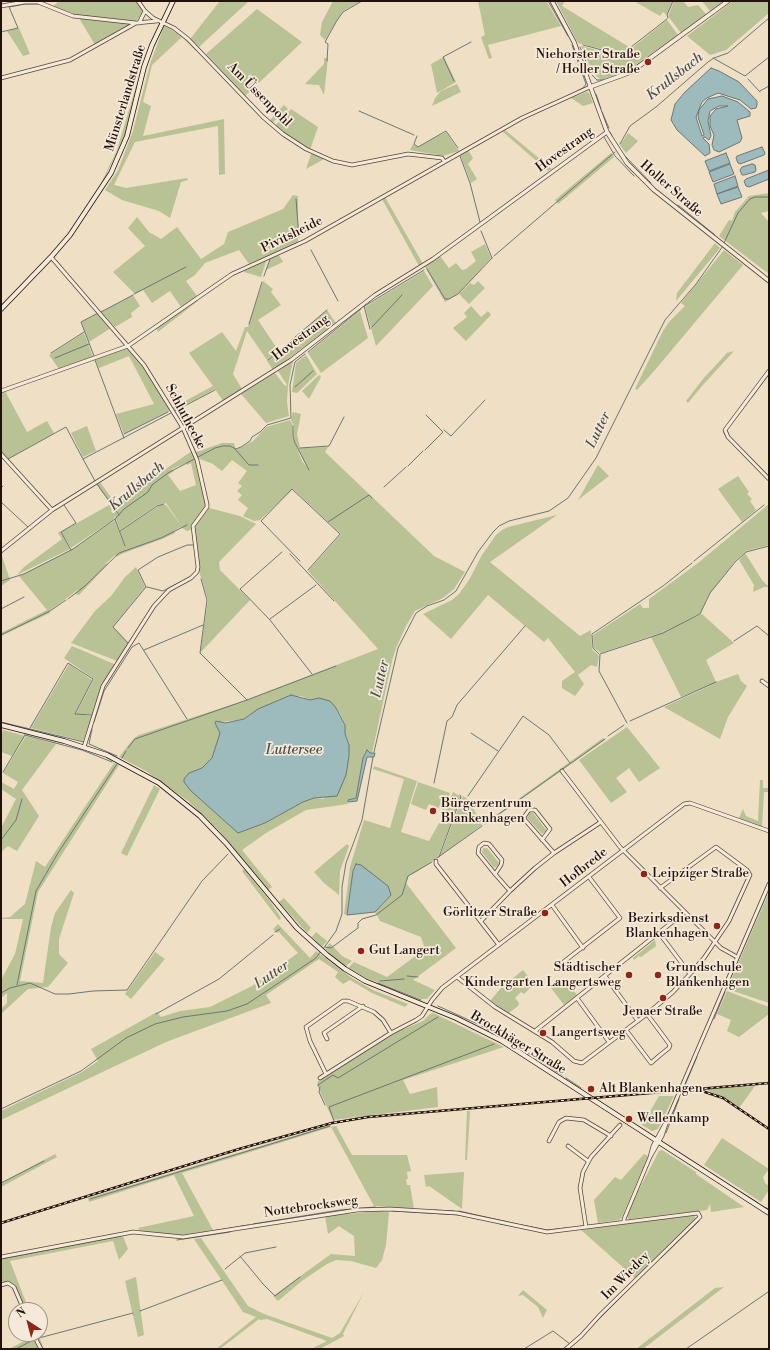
<!DOCTYPE html>
<html>
<head>
<meta charset="utf-8">
<style>
  body { margin:0 }
  #map { position:relative; width:770px; height:1350px; overflow:hidden; background:#efdfc4; font-family:"Libre Bodoni",serif }
  canvas { display:block }
  .frame { position:absolute; inset:0; border:2px solid #23120b; pointer-events:none }
  .north { position:absolute; left:8px; top:1302px; width:40px; height:40px; box-sizing:border-box; background:#f5ead9; border:1px solid #a19487; border-radius:50%; rotate:324deg; font-size:11px; font-weight:700; line-height:16px; text-align:center; color:#23120b }
  .north::after { content:''; display:block; margin:auto; width:14px; height:18px; background:#8f2418; clip-path:polygon(50% 0,100% 100%,50% 72%,0 100%) }
</style>
</head>
<body>
<div id="map">
<canvas width="770" height="1350"></canvas>
<div class="frame"></div>
<div class="north">N</div>
</div>
<script>
const g = document.querySelector('canvas').getContext('2d');
g.lineJoin = 'round';
function paint(path, color) { g.fillStyle = color; g.fill(path, 'evenodd'); }
const poly = rows => new Path2D(rows.map(r => 'M' + r).join(''));
function strokePath(path, color, width, dash) { g.strokeStyle = color; g.lineWidth = width; g.lineCap = dash ? 'butt' : 'round'; g.setLineDash(dash || []); g.stroke(path); }
function label(font, color, halo, rows, align = 'center') {
  g.font = font + ' "Libre Bodoni",serif'; g.lineWidth = 3.5; g.setLineDash([]); g.textBaseline = 'middle'; g.strokeStyle = halo; g.fillStyle = color; for (const [text, x, y, turn = 0] of rows) {
    g.save(); g.translate(x, y); g.rotate((+turn || 0) * Math.PI / 180); g.textAlign = isNaN(turn) ? turn : align; if (halo) g.strokeText(text, 0, 0); g.fillText(text, 0, 0); g.restore();
  }
}
const green = poly([
  [59,1,137,1,144,11,136,21,80,16,53,6],
  [220,1,248,2,199,47,190,39],
  [333,1,361,1,343,11,325,40,320,35,322,22],
  [478,1,546,1,561,26,488,45,492,58,489,59,481,37,485,35],
  [556,1,565,1,562,6,629,47,617,57,606,50,578,43],
  [634,1,672,1,667,15,663,12,660,16],
  [674,1,683,1,688,7,698,5,706,14,681,33,668,16],
  [702,1,724,1,710,11],
  [733,1,769,1,769,13,726,50,710,55,687,36],
  [257,9,302,42,245,96,206,54],
  [79,18,132,24,95,45],
  [667,20,678,35,625,72,601,80,593,73,581,46,605,52,617,60],
  [164,26,185,37,198,49,196,51,182,37,152,65,143,102,151,106,143,136,224,119,225,174,219,175,218,126,135,142,114,185,126,188,187,178,188,180,181,182,170,218,159,211,122,200,105,190,118,170,133,131,150,64],
  [19,28,30,54,23,56,7,31],
  [444,57,456,82,437,93,431,64],
  [324,58,328,58,324,95,319,85,305,84,324,64],
  [140,73,125,135,102,184,101,183,117,150],
  [457,84,461,92,432,106,435,98,441,91],
  [587,92,589,93,593,103,583,106,571,98],
  [284,105,288,109,272,123,269,121],
  [291,109,318,127,310,150,295,141,275,126],
  [505,130,552,169,548,171,502,131],
  [446,132,459,151,443,156,410,150,413,144,418,147],
  [628,133,638,141,626,153,620,145],
  [468,150,473,158,468,164,477,179,471,183,460,154],
  [313,153,324,159,306,169,311,154],
  [611,153,614,157,558,204,555,200],
  [769,193,769,211,761,213,769,222,769,274,719,236,729,220,732,221,735,212,749,196],
  [293,195,298,196,298,243,249,264,239,250,205,263,195,275,186,281,197,296,181,307,170,291,152,303,143,290,135,294,113,272,145,246,128,228,137,217,149,232,161,239,177,227,201,259,224,244,228,232,283,209],
  [385,197,423,264,419,266,382,199],
  [715,243,720,248,676,301,677,293],
  [485,244,491,258,459,293,445,302,425,267,440,256,449,268,456,263,462,270,466,269,476,261,471,252],
  [724,250,743,265,655,370,637,390,635,389,663,331,669,322,685,306,681,303],
  [279,255,283,262,266,270,270,259],
  [267,259,261,277,244,272,245,269],
  [424,271,433,286,376,346,365,307],
  [263,281,273,289,271,292,281,305,258,320,278,350,267,360,247,331,233,374,242,389,223,401,215,389,174,411,172,408,213,386,189,353,222,332,236,351,245,327,248,327,249,324],
  [478,281,485,288,469,304,459,294,470,283,474,285],
  [133,295,140,306,131,313,132,317,115,327,101,312],
  [197,299,198,301,158,332,156,328],
  [471,306,481,317,488,311,491,315,466,341,453,328,467,317,464,313],
  [327,310,336,323,273,370,267,361],
  [360,311,368,338,321,373,308,353],
  [98,313,111,328,89,342,81,322],
  [84,333,93,357,59,369,49,355],
  [128,347,143,366,171,410,124,434,116,414,154,404,129,356,99,368,95,359],
  [734,351,702,386,688,403,686,401,703,379,727,353],
  [306,355,317,374,297,393,292,392,296,363],
  [293,361,288,385,287,402,289,416,266,423,241,394,275,373,285,386,287,385,278,371],
  [319,375,321,377,309,399,302,391],
  [5,391,27,432,47,421,54,433,8,459,1,451,1,392],
  [293,412,301,414,297,434,300,448,328,447,325,452,434,556,465,572,454,589,443,598,415,611,406,626,396,648,392,661,372,753,365,752,363,758,356,798,347,801,348,804,306,810,266,833,242,850,272,887,268,890,220,832,188,801,146,771,119,757,134,738,139,735,246,700,378,649,308,571,341,534,293,489,260,520,254,521,243,516,248,508,238,500,242,495,237,491,242,486,238,483,247,471,232,460,222,471,213,464,200,459,196,452,222,443,234,443,236,450,253,441,266,427,290,420,293,426,292,437,295,443,302,461,310,471,303,460,293,437,294,426,291,420],
  [301,696,310,700,319,698,339,712,345,724,345,734,349,745,324,799,314,798,303,802,265,823,238,833,186,785,189,773,202,768,212,758,220,733,215,723,244,719,269,705,284,699],
  [87,426,96,451,83,457,71,433],
  [192,451,206,505,192,529,187,531,181,527,174,531,175,533,162,539,124,553,116,557,115,555,105,564,109,563,79,595,75,594,79,589,49,611,50,613,1,636,1,633,47,610,19,576,73,549,115,520,125,548,120,531,160,505,166,505,182,527,166,503,157,505,120,530,115,516,113,520,71,548,61,532,111,504,96,484,100,482,115,503,141,489,157,475],
  [186,463,187,465,191,463,196,485,180,491,168,475,174,471,172,469],
  [598,465,609,476,578,500],
  [738,476,749,492,747,494,752,499,750,501,756,510,742,522,718,489],
  [769,504,769,545,746,551,736,560,708,596,700,614,663,632,601,653,594,648,593,635,640,604,643,608,649,608,649,599,698,563],
  [209,508,240,516,256,524,219,562,220,570,250,600,200,653,208,600,199,571,195,526],
  [557,515,490,562,580,636,591,630,592,649,599,656,597,667,591,665,578,675,584,684,575,696,562,688,562,681,575,672,548,638,544,642,488,595,451,639,423,614,452,600,459,594,469,580,482,555,496,535,502,530,508,527],
  [60,531,70,549,17,575,24,567,62,539,58,533],
  [1,553,10,580,1,586],
  [745,553,762,580,769,587,764,587,753,592,754,585,739,560],
  [136,567,145,587,113,627,128,643,117,661,71,643,95,611,111,596,125,577],
  [702,614,734,643,706,660,716,682,738,674,741,681,747,686,728,717,720,739,664,707,716,683,681,697,651,637],
  [72,646,114,664,114,666,99,693,92,714,76,714,94,679,64,658],
  [69,664,92,680,75,714,92,716,83,741,31,728],
  [627,727,660,768,639,782,629,768,616,778,627,792,611,803,579,760],
  [3,730,25,736,12,756,1,752,1,737],
  [26,736,56,744,22,790,39,816,17,851,8,846,1,852,1,828,16,799,1,789,1,782,14,789,18,782,3,773],
  [603,738,605,740,486,824,485,823],
  [114,763,119,765,38,892,20,981,43,983,51,927,55,913,71,890,74,893,59,939,59,954,68,963,48,987,28,989,1,1014,1,1009,7,1003,7,993,1,998,1,980,15,954,23,919,1,919,1,918,10,917,25,904,36,861,45,867],
  [374,766,417,781,401,832,429,841,443,816,453,792,461,797,438,857,418,871,409,876,406,883,456,948,413,980,435,990,427,999,421,999,364,977,348,968,354,962,387,977,425,949,421,937,380,921,375,912,391,895,353,871,347,915,344,914,350,867,364,820,390,828,404,779,373,769],
  [760,780,763,780,763,788,769,788,769,792,764,792,762,827,739,818,743,809,746,816,758,821],
  [418,782,450,793,444,810,429,804,426,810,411,804],
  [154,785,160,789,127,856,121,853],
  [463,796,469,800,482,825,440,856],
  [528,813,533,813,547,831,542,834,527,818],
  [347,844,349,846,340,871,339,895,324,883,314,872],
  [483,848,487,848,500,864,494,868,482,852],
  [244,869,270,901,281,918,279,920,242,871],
  [769,892,769,1003,727,989],
  [284,898,311,928,307,933,279,902],
  [278,924,310,958,316,951,352,978,373,990,408,1004,405,1007,372,993,350,980,343,984,335,977,338,972,319,959,266,995,271,1003,166,1042,1,1120,1,1111,82,1072,98,1061,91,1049,157,1012,161,1017,180,1011,210,1007,252,986,298,953,279,932,277,933,273,929],
  [316,932,327,941,322,947,312,937],
  [655,940,656,946,641,957,639,956,634,960,633,958],
  [330,943,342,956,352,961,346,966,337,960,325,949],
  [155,952,165,959,131,999,125,994],
  [523,970,534,984,524,994,521,992,515,998,519,1003,518,1006,509,1013,490,1001,500,989],
  [564,978,577,995,564,1005,551,988],
  [727,991,769,1007,769,1014,739,1037,727,1031,731,1020,717,1014],
  [433,1013,504,1047,403,1080,410,1094,437,1087,438,1107,333,1120,317,1085,318,1081,392,1034,423,1021,430,1014],
  [755,1086,739,1108,723,1097,708,1091,708,1089],
  [659,1096,674,1096,658,1129,652,1131,642,1125],
  [467,1111,470,1111,467,1160,465,1160],
  [330,1125,331,1127,336,1126,352,1155,407,1155,411,1171,407,1172,408,1179,406,1179,407,1185,410,1185,414,1209,374,1206,331,1127,182,1173,213,1230,175,1236,139,1230,138,1228,194,1216,174,1175,89,1202,88,1198],
  [722,1138,769,1169,763,1177,765,1183,769,1186,769,1190,761,1202,704,1165],
  [662,1150,696,1172,696,1174,744,1207,711,1212,710,1204,707,1210,629,1219,627,1217,635,1197,659,1151],
  [55,1154,57,1157,1,1187,1,1183],
  [644,1154,648,1156,622,1217,619,1220,598,1223,594,1200,615,1177,621,1180],
  [464,1172,462,1209,429,1186,426,1187,424,1175],
  [379,1211,389,1212,386,1245,382,1260,376,1268,351,1261,336,1260,327,1264,303,1280,278,1301,273,1296,331,1254,355,1256,354,1236,339,1226,328,1234,325,1216],
  [694,1215,696,1219,635,1278,581,1230],
  [123,1236,128,1249,119,1260,113,1241,10,1261,29,1310,22,1310,25,1309,15,1286,8,1282,1,1284,1,1259],
  [201,1238,248,1306,264,1314,332,1338,340,1333,364,1292,343,1334,344,1336,320,1349,311,1349,327,1341,267,1319,260,1320,259,1319,220,1349,216,1349,256,1317,243,1312,194,1239],
  [136,1277,144,1335,138,1337,125,1281],
  [724,1287,643,1349,636,1349,715,1288],
  [523,1290,547,1310,543,1318,538,1307,523,1295,518,1296],
  [31,1334,38,1334,44,1349,9,1349,32,1337]
]);
const water = poly([
  [711,68,719,71,739,82,757,101,757,105,756,108,751,109,740,100,718,93,707,98,702,102,696,117,702,136,704,135,698,117,699,110,708,99,722,96,738,102,750,112,750,116,737,120,742,138,740,142,719,152,714,150,712,145,714,135,710,126,710,116,716,109,728,106,719,106,710,111,708,121,711,136,709,140,705,137,703,138,709,144,710,153,705,156,677,130,671,120,675,104,685,92,711,68],
  [762,147,765,153,764,155,740,164,738,163,736,158,737,156,762,147],
  [726,153,730,163,709,171,705,161,726,153],
  [730,164,734,174,713,182,709,172,730,164],
  [752,164,755,165,756,170,755,172,744,175,742,175,740,170,742,167,752,164],
  [769,170,769,179,749,187,746,186,744,181,746,179,769,170],
  [735,176,738,186,717,194,714,184,735,176],
  [738,187,742,197,721,204,717,194,738,187],
  [291,695,310,700,319,698,330,701,336,708,345,725,345,734,349,745,349,756,346,775,337,796,314,798,303,802,265,823,238,833,190,790,184,782,184,779,189,773,202,768,212,758,220,733,215,723,216,721,225,723,244,719,258,709,291,695],
  [367,750,370,753,375,753,374,757,367,757,357,801,348,802,348,800,356,798,363,758,367,750],
  [356,864,361,865,388,886,391,895,375,912,347,915,353,871,356,864]
]);
const stream = poly([
  [548,1,568,36],
  [668,18,667,15,673,1],
  [1,32,18,28,9,7,25,4,41,4],
  [572,45,586,84,583,88,577,91],
  [583,45,606,51,617,58,667,19],
  [580,47,591,74,597,80],
  [713,58,745,76,769,57],
  [327,61,328,44,325,42,336,22,343,12,362,1],
  [627,72,644,60],
  [748,79,760,92],
  [597,80,605,80],
  [454,81,443,57,471,42],
  [760,91,769,86],
  [596,94,601,109],
  [359,111,414,135],
  [602,112,609,128],
  [610,132,615,142],
  [417,136,414,144,418,147,446,131,458,148],
  [604,137,615,156,634,176],
  [620,144,630,126,656,107,708,62,714,58,728,53,769,18],
  [460,156,470,183,480,222],
  [626,157,651,183],
  [296,199,299,237],
  [678,205,715,235],
  [339,220,375,200],
  [484,220,548,173],
  [481,231,492,258],
  [724,243,738,213,750,199,755,197,769,197],
  [311,250,338,301],
  [494,256,615,152],
  [427,269,445,299,449,299,458,294,492,258],
  [264,276,270,259],
  [134,294,186,267],
  [364,306,370,329],
  [363,307,424,270],
  [101,312,133,295],
  [249,324,262,282],
  [372,327,402,295],
  [308,352,361,309],
  [51,353,84,332],
  [94,356,81,322,98,313],
  [55,358,89,344],
  [95,360,124,438],
  [268,360,327,310],
  [295,387,313,371],
  [751,398,769,374],
  [175,411,215,390],
  [293,426,293,437,295,443,309,470],
  [444,430,451,436,485,400],
  [724,433,727,437],
  [124,434,168,412],
  [188,437,198,457],
  [300,448,329,446,344,417],
  [235,449,249,465,258,465],
  [425,450,443,432,426,415],
  [408,466,423,451],
  [20,473,8,459,66,427,83,459],
  [95,481,83,459,171,413],
  [97,484,119,515],
  [384,487,406,467],
  [1,488,3,486],
  [1,502,28,527],
  [64,505,76,523,61,532,71,550],
  [52,508,95,481],
  [115,519,125,546],
  [328,522,369,495,372,498],
  [120,531,157,506,164,504],
  [282,552,240,589,270,620,312,674],
  [290,554,334,601],
  [300,561,261,521,292,489,340,534,308,570],
  [694,561,764,505],
  [201,579,207,600,200,653,247,700],
  [1,581,24,574,73,549,115,519,124,509,148,492,152,485,168,473,215,448,223,446,230,446,236,449,241,447,250,441,252,437,260,432,267,425,291,418,290,385,295,362,305,354],
  [146,587,138,570,158,557,187,545,193,545],
  [147,587,163,591,183,581],
  [68,599,85,586,119,553,161,538,187,525],
  [1,609,24,597],
  [270,619,316,585],
  [592,634,663,586,692,563],
  [1,635,50,611,66,600],
  [592,635,593,648,599,654],
  [734,641,757,626,769,636],
  [128,643,113,627,146,587],
  [144,650,203,625],
  [600,654,663,633,700,614,710,593,736,561,746,552,769,546],
  [600,655,599,671,627,723],
  [630,721,716,682],
  [1,722,84,742],
  [94,722,104,691,132,647,139,643,187,719],
  [30,728,68,663,93,679,75,714,92,715],
  [92,729,89,744,117,756],
  [471,733,498,751],
  [25,735,82,750,112,762],
  [608,736,624,725],
  [128,748,135,739,247,700,336,666],
  [374,752,398,648,416,613,427,606,444,600,456,591,478,552,493,532,499,526,509,521,549,511,568,498,596,458,665,320,696,284,723,246],
  [122,758,126,751],
  [3,772,25,735],
  [434,783,447,721,452,717,457,705,525,626],
  [468,796,523,716,549,735,570,763],
  [485,824,605,739],
  [1,840,16,820,22,799],
  [439,857,461,797,460,795],
  [437,858,482,826],
  [434,860,435,860],
  [769,891,769,890],
  [275,932,280,929],
  [325,947,331,948,358,928,358,923,362,919,376,915,402,895,408,876,432,862],
  [323,949,336,931,342,914,342,887,346,863,362,820,373,757],
  [407,976,418,977],
  [731,977,767,894],
  [380,981,404,979],
  [378,983,421,1000],
  [17,985,36,891,58,853,117,764],
  [727,988,730,981],
  [1,993,10,988,30,983,55,994,69,994,93,991,127,990,202,881,228,854],
  [438,1006,480,1025,516,1046],
  [156,1014,219,979,273,935],
  [714,1019,725,992],
  [519,1047,562,1075],
  [566,1078,581,1088],
  [685,1085,697,1057],
  [319,1086,318,1085,333,1075,338,1078,438,1017],
  [320,1087,319,1092,325,1105],
  [1,1109,81,1071,126,1038,155,1024,183,1017,227,1011,247,1004,316,958,321,951],
  [334,1121,329,1107,494,1044],
  [666,1133,679,1099],
  [703,1168,721,1180],
  [1,1183,44,1161],
  [742,1193,758,1203],
  [90,1199,330,1126],
  [764,1207,769,1209],
  [434,1210,454,1211],
  [392,1211,459,1215],
  [459,1211,517,1224],
  [253,1224,340,1210,375,1207],
  [500,1224,517,1227],
  [522,1225,547,1230,566,1228],
  [241,1226,249,1225],
  [213,1231,237,1227],
  [177,1240,230,1232],
  [240,1256,263,1284,275,1296,300,1277],
  [661,1258,699,1221],
  [1,1259,121,1236],
  [225,1269,245,1253,276,1247],
  [140,1311,222,1280],
  [595,1323,657,1261],
  [39,1338,133,1313],
  [16,1349,33,1340],
  [487,1349,489,1349],
  [524,1349,553,1331,570,1344],
  [686,1349,768,1292]
]);
const minor = poly([
  [138,1,145,11,153,18,174,28,188,39,263,117,283,134,306,149,333,161,352,165,408,154,442,158,444,161],
  [1,6,25,2,38,2,73,16,136,23],
  [139,23,145,11],
  [1,78,70,60,136,23,157,21],
  [51,257,144,365,183,428,197,460,207,504,207,507,193,526,198,567,197,572,191,578,169,590,154,606,103,686,84,747],
  [769,371,725,430,728,437,769,479],
  [1,391,128,346,232,274,305,241,522,118,590,87],
  [1,454,52,510],
  [1,551,52,510,291,360,375,295,433,259,607,132],
  [762,681,769,686],
  [562,771,620,847,721,948,737,957],
  [542,840,550,829,535,810,529,810,524,817,525,820,554,853],
  [436,861,436,864,499,945],
  [495,874,501,865,502,860,489,844,484,843,479,847,478,853,495,874,510,891],
  [552,905,583,948],
  [481,921,510,891,535,868,554,853,601,822],
  [659,933,690,974],
  [557,967,620,918,589,877],
  [605,976,638,1021],
  [457,977,495,1007,552,1042,574,1061,582,1063,647,1014,673,992,690,974,704,958,729,921,750,875,747,870,716,847,660,888],
  [577,998,609,1042],
  [626,1030,651,1063,659,1056,669,1048,670,1045,647,1014],
  [535,1031,685,912],
  [327,1039,324,1033,363,1006],
  [326,1074,310,1041,306,1027,343,1001,348,1001,374,1012,383,1020,391,1033],
  [320,1078,391,1033,416,1020,422,1016,432,1000,442,988,684,804,690,803,769,831],
  [549,1141,559,1122,566,1118,584,1120,611,1136],
  [568,1146,588,1161],
  [650,1157,653,1146,666,1122],
  [624,1222,624,1219,650,1157,662,1136,667,1121,769,884],
  [586,1227,580,1188,583,1172,591,1157,620,1125],
  [1,1257,133,1232,183,1237,357,1210,390,1209,457,1213,547,1232,698,1213,700,1217,600,1315,581,1336,566,1349],
  [1,1285,8,1283,14,1287,24,1310],
  [33,1334,41,1349]
]);
const tertiary = poly([
  [552,1,574,42,607,132,627,163,654,190,769,281],
  [590,87,631,72,728,1]
]);
const secondary = poly([
  [1,309,51,257,70,235,111,173,127,136,144,67,152,45,173,1],
  [1,725,64,741,107,755,159,783,200,816,226,843,297,928,327,955,345,969,365,981,456,1018,502,1041,769,1213]
]);
const rail = poly([
  [702,1091,723,1098,769,1129],
  [1,1223,239,1149,332,1123,368,1117,769,1083]
]);
const markers = [
  [648,62,4,"#8f2418"],
  [433,811,4,"#8f2418"],
  [644,874,4,"#8f2418"],
  [545,913,4,"#8f2418"],
  [717,926,4,"#8f2418"],
  [361,951,4,"#8f2418"],
  [629,975,4,"#8f2418"],
  [658,975,4,"#8f2418"],
  [663,998,4,"#8f2418"],
  [543,1033,4,"#8f2418"],
  [591,1089,4,"#8f2418"],
  [629,1119,4,"#8f2418"]
];
const poiNames = [
  ["Niehorster Straße",640,55,"right"],
  ["/ Holler Straße",640,70,"right"],
  ["Bürgerzentrum",441,804],
  ["Blankenhagen",441,819],
  ["Leipziger Straße",652,874],
  ["Görlitzer Straße",537,913,"right"],
  ["Bezirksdienst",709,919,"right"],
  ["Blankenhagen",709,934,"right"],
  ["Gut Langert",369,951],
  ["Städtischer",621,968,"right"],
  ["Kindergarten Langertsweg",621,983,"right"],
  ["Grundschule",666,968],
  ["Blankenhagen",666,983],
  ["Jenaer Straße",663,1012,"center"],
  ["Langertsweg",551,1033],
  ["Alt Blankenhagen",599,1089],
  ["Wellenkamp",637,1119]
];
const streetNames = [
  ["Am Üssenpohl",259,95,45],
  ["Münsterlandstraße",126,98,-73],
  ["Hovestrang",565,150,-36],
  ["Holler Straße",671,189,41],
  ["Pivitsheide",292,235,-26],
  ["Hovestrang",301,338,-37],
  ["Schluthecke",185,417,62],
  ["Hofbrede",584,868,-38],
  ["Brockhäger Straße",518,1043,31],
  ["Nottebrocksweg",311,1207,-8],
  ["Im Wiedey",626,1276,-45]
];
const waterNames = [
  ["Krullsbach",675,77,-38],
  ["Lutter",599,430,-64],
  ["Krullsbach",137,487,-40],
  ["Lutter",381,679,-77],
  ["Luttersee",294,751],
  ["Lutter",272,975,-34]
];
paint(green, '#b8c295');
paint(water, '#9dbabd');
strokePath(water, '#6c7776', 1);
strokePath(stream, '#6c7776', 1);
strokePath(minor, '#564539', 4.5);
strokePath(tertiary, '#564539', 5);
strokePath(secondary, '#23120b', 5.5);
strokePath(minor, '#f5ead9', 3);
strokePath(tertiary, '#f5ead9', 3.5);
strokePath(secondary, '#f5ead9', 4);
strokePath(rail, '#23120b', 2.5);
strokePath(rail, '#f5ead9', 1, [3]);
for (const [x, y, r, color] of markers) { const dot = new Path2D(); dot.arc(x, y, r, 0, 2 * Math.PI); g.fillStyle = color; g.fill(dot); strokePath(dot, '#f5ead9', 1.5); }
label('13px', '#23120b', '#f5ead9', poiNames, 'left');
label('13px', '#23120b', '#f5ead9', streetNames);
label('italic 14px', '#4e4d49', '#f5ead9', waterNames);
</script>
</body>
</html>
